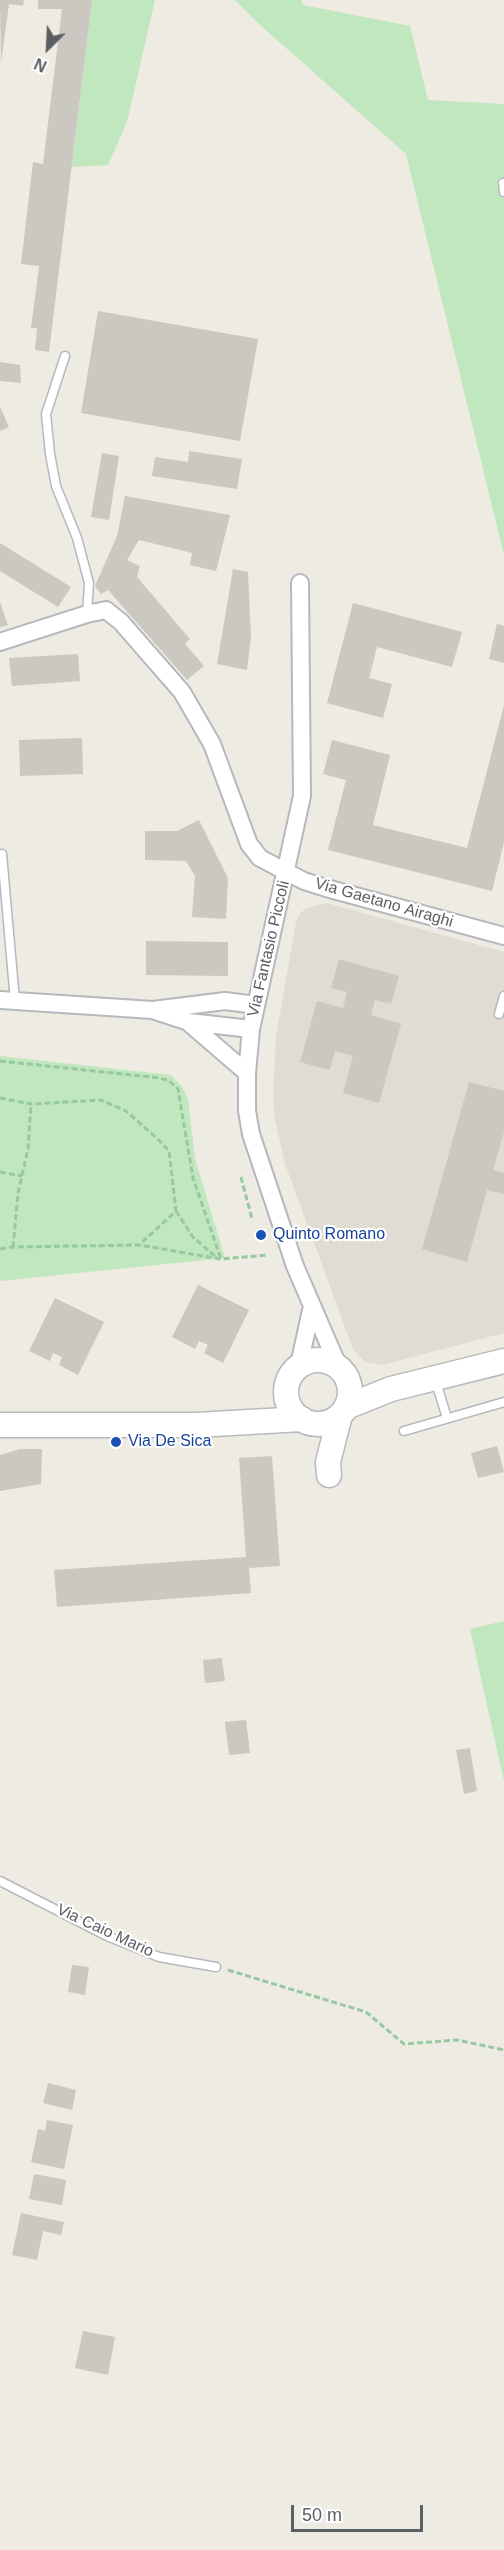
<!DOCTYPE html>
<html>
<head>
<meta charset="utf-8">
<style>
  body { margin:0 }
  #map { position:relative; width:504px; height:2550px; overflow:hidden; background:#eeebe2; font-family:Helvetica,sans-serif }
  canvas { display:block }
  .north { position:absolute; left:18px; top:18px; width:60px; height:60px; -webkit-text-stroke:4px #fff; paint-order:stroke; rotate:204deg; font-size:16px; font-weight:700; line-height:24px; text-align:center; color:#5a5f64 }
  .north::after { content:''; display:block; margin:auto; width:21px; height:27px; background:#5a5f64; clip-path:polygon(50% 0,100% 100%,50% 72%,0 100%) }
  .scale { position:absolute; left:291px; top:2505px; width:132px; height:27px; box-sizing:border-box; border:3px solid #5a5f64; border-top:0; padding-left:8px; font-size:18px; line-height:21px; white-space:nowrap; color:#5a5f64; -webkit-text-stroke:4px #fff; paint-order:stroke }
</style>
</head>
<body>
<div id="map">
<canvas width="504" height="2550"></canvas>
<div class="north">N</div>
<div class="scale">50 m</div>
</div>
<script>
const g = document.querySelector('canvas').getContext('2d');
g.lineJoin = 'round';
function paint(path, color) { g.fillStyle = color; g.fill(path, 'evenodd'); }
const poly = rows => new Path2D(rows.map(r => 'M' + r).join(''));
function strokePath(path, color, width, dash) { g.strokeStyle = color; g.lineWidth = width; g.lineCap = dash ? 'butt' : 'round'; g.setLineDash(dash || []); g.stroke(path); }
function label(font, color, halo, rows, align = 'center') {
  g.font = font + ' Helvetica,sans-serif'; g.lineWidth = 4.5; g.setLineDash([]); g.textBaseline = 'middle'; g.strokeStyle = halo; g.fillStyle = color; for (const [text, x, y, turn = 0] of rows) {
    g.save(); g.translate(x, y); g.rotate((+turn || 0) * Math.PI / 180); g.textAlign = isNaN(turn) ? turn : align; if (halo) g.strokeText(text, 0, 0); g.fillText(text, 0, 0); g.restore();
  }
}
const education = poly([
  [327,903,504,952,504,1333,382,1365,365,1362,353,1349,285,1164,274,1115,273,1091,276,1037,296,922,300,913,307,908]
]);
const green = poly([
  [92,0,155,0,127,122,108,165,72,167],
  [235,0,301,0,303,5,410,26,428,100,504,104,504,555,406,154,260,25],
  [0,1056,171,1075,182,1087,188,1099,195,1159,225,1258,0,1281],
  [504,1621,504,1781,470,1629]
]);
const building = poly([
  [0,0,24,0,23,6,9,4,1,63],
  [38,0,92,0,49,352,35,350,37,328,31,328,39,266,21,264,33,162,43,164,62,9,38,9],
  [98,311,258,339,240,441,81,413],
  [0,362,20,365,21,383,0,381],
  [0,407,9,427,0,431],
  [189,451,242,459,237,489,152,476,155,457,188,462],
  [102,453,119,456,109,520,91,517],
  [125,496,230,515,216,571,190,565,192,553,139,540,127,560,140,566,137,577,190,639,185,644,204,666,187,680,108,590,101,594,95,586,117,536],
  [0,543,71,587,58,607,0,571],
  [233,569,248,572,251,637,247,670,217,664],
  [0,602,8,625,0,627],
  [353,603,462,632,452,667,377,647,369,678,392,684,383,718,327,703],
  [497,624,504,626,504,663,489,659],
  [78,654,80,681,12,686,9,658],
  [504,705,504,842,492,891,328,850,346,780,323,774,332,740,390,755,373,825,467,848],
  [82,738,83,774,20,776,19,740],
  [199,820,228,878,226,919,192,917,195,876,186,861,145,860,145,831,177,831],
  [146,941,228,942,228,976,146,975],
  [339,959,399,976,391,1004,375,1000,371,1015,401,1024,379,1103,343,1093,353,1056,335,1051,330,1070,300,1062,317,1001,343,1008,347,992,331,988],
  [469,1082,504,1091,504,1132,493,1170,504,1173,504,1194,487,1190,467,1262,422,1249],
  [198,1285,249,1310,223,1363,204,1353,208,1345,199,1341,195,1349,172,1337],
  [55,1298,104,1322,78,1375,59,1365,62,1357,53,1353,50,1361,29,1351],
  [497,1446,504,1472,478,1478,471,1453],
  [20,1449,42,1449,41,1484,0,1491,0,1455],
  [272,1456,280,1566,249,1568,251,1593,57,1607,54,1570,246,1557,239,1458],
  [222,1658,225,1681,205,1683,203,1660],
  [246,1720,250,1753,229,1755,225,1722],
  [470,1748,477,1791,464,1794,456,1750],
  [72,1965,89,1967,85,1995,68,1992],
  [48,2083,76,2090,72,2110,43,2103],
  [47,2120,73,2125,64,2169,31,2162,38,2129,45,2131],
  [34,2174,66,2180,62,2205,29,2199],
  [21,2213,64,2222,61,2235,43,2231,37,2260,12,2255],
  [83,2331,115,2337,108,2375,75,2368]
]);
const path = poly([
  [0,1061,160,1078,169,1081,178,1089,193,1178,221,1259],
  [0,1098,31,1104,101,1100,126,1111,160,1141,169,1151,176,1211,139,1245],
  [0,1172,22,1176],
  [241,1177,252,1219],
  [176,1211,193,1237,216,1257],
  [13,1247,18,1193,28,1149,31,1104],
  [0,1249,13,1247,139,1245,221,1259,267,1255],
  [228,1970,366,2012,404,2044,457,2040,504,2050]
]);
const lane = poly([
  [503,183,504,192],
  [65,356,46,414,50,454,56,486,77,538,89,583,87,614],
  [2,854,15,1001],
  [499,1014,504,996],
  [435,1379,447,1418],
  [404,1431,504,1402],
  [0,1881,107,1936,159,1957,216,1967]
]);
const street = poly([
  [300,583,302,796,251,1029,247,1073,247,1111,251,1134,295,1266,339,1368],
  [0,642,87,614,106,610,121,622,182,692,212,744,249,844,260,858,304,881,326,888,504,936],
  [0,1000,153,1010,225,1001,256,1005],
  [155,1011,189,1022,251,1029],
  [189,1023,247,1073],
  [299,1365,312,1306]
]);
const secondary = poly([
  '286 1392a32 32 0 1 1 64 0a32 32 0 1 1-64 0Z',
  [346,1407,391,1389,504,1361],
  [0,1425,196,1425,302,1419],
  [329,1475,328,1462,340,1415]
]);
const markers = [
  [261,1235,6,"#1a4fb4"],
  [116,1442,6,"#1a4fb4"]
];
const streetNames = [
  ["Via Gaetano Airaghi",384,903,16],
  ["Via Fantasio Piccoli",269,949,-77],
  ["Via Caio Mario",105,1931,25]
];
const transitNames = [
  ["Quinto Romano",273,1235],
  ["Via De Sica",128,1442]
];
paint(education, '#e0dcd3');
paint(green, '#c0e7bd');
paint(building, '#cbc7c1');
strokePath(lane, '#b5b9bd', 11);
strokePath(street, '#b5b9bd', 20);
strokePath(secondary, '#b6babf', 27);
strokePath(path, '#96c8a1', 3, [6, 3]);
strokePath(lane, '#fff', 8);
strokePath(street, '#fff', 16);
strokePath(secondary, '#fff', 24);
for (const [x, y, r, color] of markers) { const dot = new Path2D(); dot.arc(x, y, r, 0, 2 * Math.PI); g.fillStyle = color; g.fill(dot); strokePath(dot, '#fff', 2); }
label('16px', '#5a5f64', '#fff', streetNames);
label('16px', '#164399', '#fff', transitNames, 'left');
</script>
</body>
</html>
